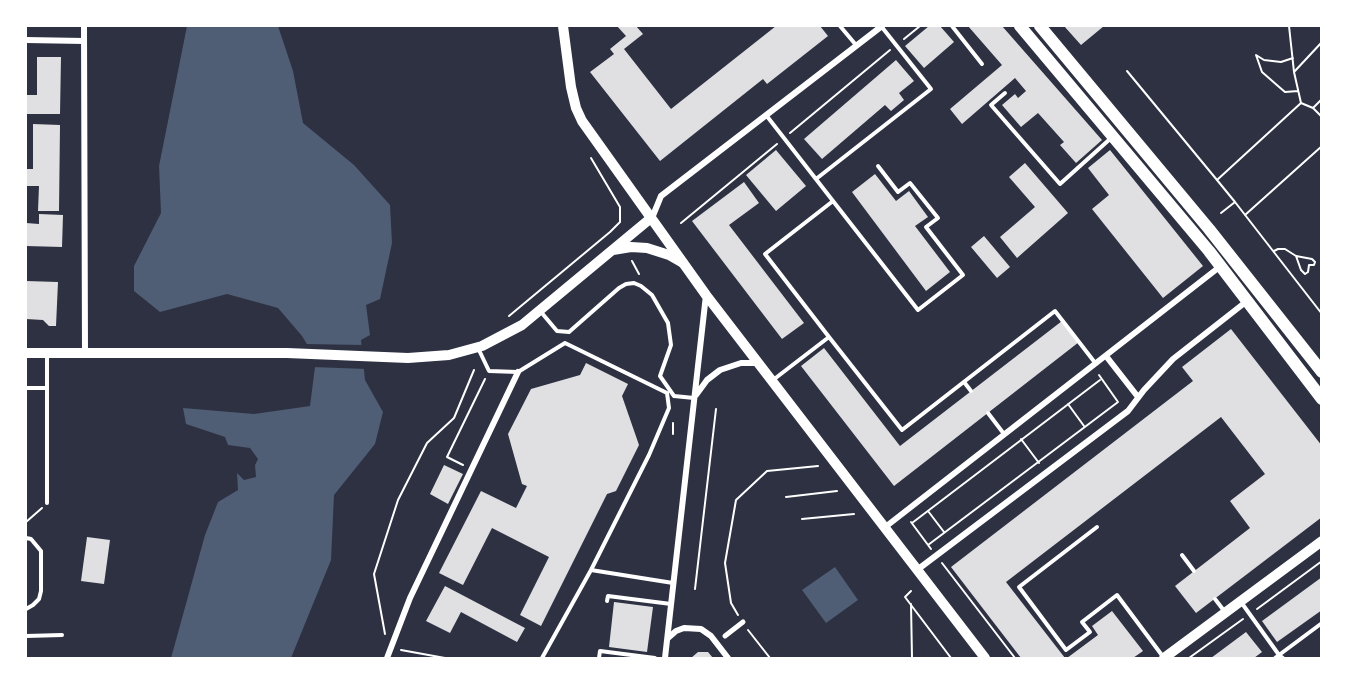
<!DOCTYPE html>
<html>
<head>
<meta charset="utf-8">
<style>
  body { margin:0 }
  #map { position:relative; width:1347px; height:684px; overflow:hidden; background:#2d3142; font-family:Montserrat,sans-serif }
  canvas { display:block }
  .frame { position:absolute; inset:0; border:27px solid #fff; pointer-events:none }
</style>
</head>
<body>
<div id="map">
<canvas width="1347" height="684"></canvas>
<div class="frame"></div>
</div>
<script>
const g = document.querySelector('canvas').getContext('2d');
g.lineJoin = 'round';
function paint(path, color) { g.fillStyle = color; g.fill(path, 'evenodd'); }
const poly = rows => new Path2D(rows.map(r => 'M' + r).join(''));
function strokePath(path, color, width, dash) { g.strokeStyle = color; g.lineWidth = width; g.lineCap = dash ? 'butt' : 'round'; g.setLineDash(dash || []); g.stroke(path); }
const water = poly([
  [187,26,278,26,293,71,303,123,354,165,390,205,392,243,380,299,366,305,370,335,361,340,365,380,383,412,375,444,334,495,331,560,291,658,171,658,205,535,218,502,238,490,237,473,244,480,256,477,255,465,258,459,250,448,228,445,225,437,186,424,183,408,254,414,310,406,316,359,302,336,278,308,227,294,160,312,134,291,134,266,161,213,159,166],
  [835,567,858,600,826,623,802,590]
]);
const pier = poly([
  [304,344,364,345,367,369,313,367,313,360]
]);
const building = poly([
  [617,26,636,26,643,34,624,49,671,109,776,26,820,26,828,36,767,84,763,79,660,161,590,72,614,54,610,49,626,36],
  [929,26,940,26,954,42,924,68,905,46],
  [968,26,1002,26,1102,140,1076,163,1060,145,1064,142,1038,113,1021,127,1002,105,1015,94,1018,98,1026,91,1015,78,962,124,950,109,1002,65],
  [1064,26,1104,26,1081,45],
  [37,57,61,57,60,114,26,114,26,95,37,95],
  [896,60,914,81,899,93,904,100,891,111,885,105,822,159,804,139],
  [33,124,60,125,59,211,38,211,39,186,26,186,26,169,33,169],
  [776,150,806,186,776,211,746,175],
  [1110,150,1203,266,1163,298,1092,209,1109,195,1088,168],
  [1025,163,1068,213,1017,258,1000,237,1035,207,1009,177],
  [875,174,896,201,909,191,928,217,915,226,950,272,926,291,852,192],
  [744,182,759,203,729,225,804,323,782,339,692,221],
  [39,214,63,215,62,247,26,246,26,223,39,224],
  [984,236,1010,267,997,278,971,247],
  [26,281,58,282,56,326,49,326,43,320,26,319],
  [1062,321,1079,342,894,486,801,366,824,348,900,446],
  [1231,329,1322,446,1322,517,1196,613,1175,586,1250,528,1230,501,1265,474,1221,417,1006,582,1065,658,1021,658,951,567,1193,381,1182,367],
  [586,363,628,384,622,396,639,445,616,491,607,494,541,626,520,615,549,557,492,528,463,585,439,573,481,491,516,508,527,486,522,484,508,434,531,389,580,375],
  [444,465,463,474,448,504,430,494],
  [87,537,110,540,104,584,81,581],
  [1322,577,1322,610,1277,642,1262,621],
  [445,586,525,628,517,642,461,612,450,633,426,621],
  [614,602,653,607,647,652,609,647],
  [1112,611,1143,651,1133,658,1067,658,1098,635,1092,626],
  [1246,632,1262,652,1254,658,1211,658],
  [698,652,708,652,713,658,691,658]
]);
const path = poly([
  [1289,26,1294,72,1301,103],
  [904,39,920,26],
  [1293,58,1281,62,1264,60,1256,55,1262,72,1278,86,1285,92,1298,91],
  [1127,71,1217,180],
  [1294,72,1322,42],
  [1313,108,1322,99],
  [790,133,890,50],
  [1235,202,1217,180,1301,103,1313,108,1322,117],
  [1221,213,1235,202,1322,314],
  [1245,215,1322,146],
  [681,223,777,144],
  [1274,251,1278,249,1285,249,1296,256,1312,259,1315,262,1314,265,1309,265,1308,272,1305,274,1301,270,1296,256],
  [632,261,639,274],
  [509,316,610,232,620,222,620,207,591,158],
  [1099,375,1118,402],
  [1068,404,1084,426],
  [673,434,673,423],
  [1021,439,1039,463],
  [463,465,447,457,485,379],
  [786,497,837,491],
  [928,511,944,532],
  [802,519,854,514],
  [26,522,42,508],
  [911,522,931,549],
  [912,523,1100,380],
  [928,545,1118,402],
  [942,563,1015,658],
  [695,589,716,409],
  [911,591,905,597,951,658],
  [911,604,912,658],
  [1257,609,1322,561],
  [738,615,731,603,725,563,736,500,767,471,818,466],
  [748,630,770,658],
  [385,634,374,574,398,500,427,443,454,418,474,370],
  [401,650,445,658],
  [1189,658,1243,619]
]);
const service = poly([
  [840,26,856,45],
  [952,26,982,64],
  [1005,93,991,105,1060,184,1110,139],
  [766,115,833,201],
  [816,179,931,89,881,26],
  [541,312,557,331,569,332,619,288,626,284,634,283,641,286,652,295,668,323,671,345,660,376,674,396],
  [829,337,902,430,1055,311,1096,364],
  [478,348,489,371,518,372,565,343,667,393],
  [47,354,47,503],
  [773,380,829,337,765,254,833,201,918,310,963,275,926,227,938,218,910,183,898,192,878,166],
  [964,382,971,391],
  [26,388,46,388],
  [674,396,694,398],
  [988,413,1004,434],
  [1097,527,1019,587,1066,650,1090,632,1082,622,1117,595,1164,658],
  [26,538,31,539,41,551,41,591,39,599,33,605,26,609],
  [1182,555,1194,571],
  [591,570,673,583],
  [1215,599,1225,612],
  [607,601,608,596,671,604],
  [1241,602,1279,655,1283,658],
  [26,636,62,635],
  [542,658,591,570,649,455,669,408,667,393],
  [599,658,600,651,655,658],
  [1275,658,1322,623]
]);
const pedestrian = poly([
  [725,636,743,622]
]);
const minor = poly([
  [84,26,85,354],
  [26,40,84,41],
  [652,218,661,196,882,26],
  [1106,356,1138,397],
  [696,395,707,380,720,370,741,363,757,363],
  [884,528,1222,265],
  [917,570,1128,411,1144,390,1173,359,1247,301],
  [668,638,676,631,684,628,701,629,711,636,728,658],
  [387,658,410,598,518,372],
  [665,658,706,295]
]);
const tertiary = poly([
  [613,250,631,247,647,248,669,255,683,263],
  [26,353,287,353,408,358,449,355,482,346,522,325,651,218],
  [1164,658,1322,541]
]);
const secondary = poly([
  [563,26,571,87,576,108,582,121,706,295,985,658]
]);
const primary = poly([
  [1020,26,1209,251,1322,399],
  [1040,26,1209,229,1322,372]
]);
paint(water, '#4f5d75');
paint(pier, '#2d3142');
paint(building, '#e0e0e3');
strokePath(path, '#fff', 2);
strokePath(service, '#fff', 4);
strokePath(pedestrian, '#fff', 5);
strokePath(minor, '#fff', 6);
strokePath(tertiary, '#fff', 10);
strokePath(secondary, '#fff', 10);
strokePath(primary, '#fff', 12);
</script>
</body>
</html>
